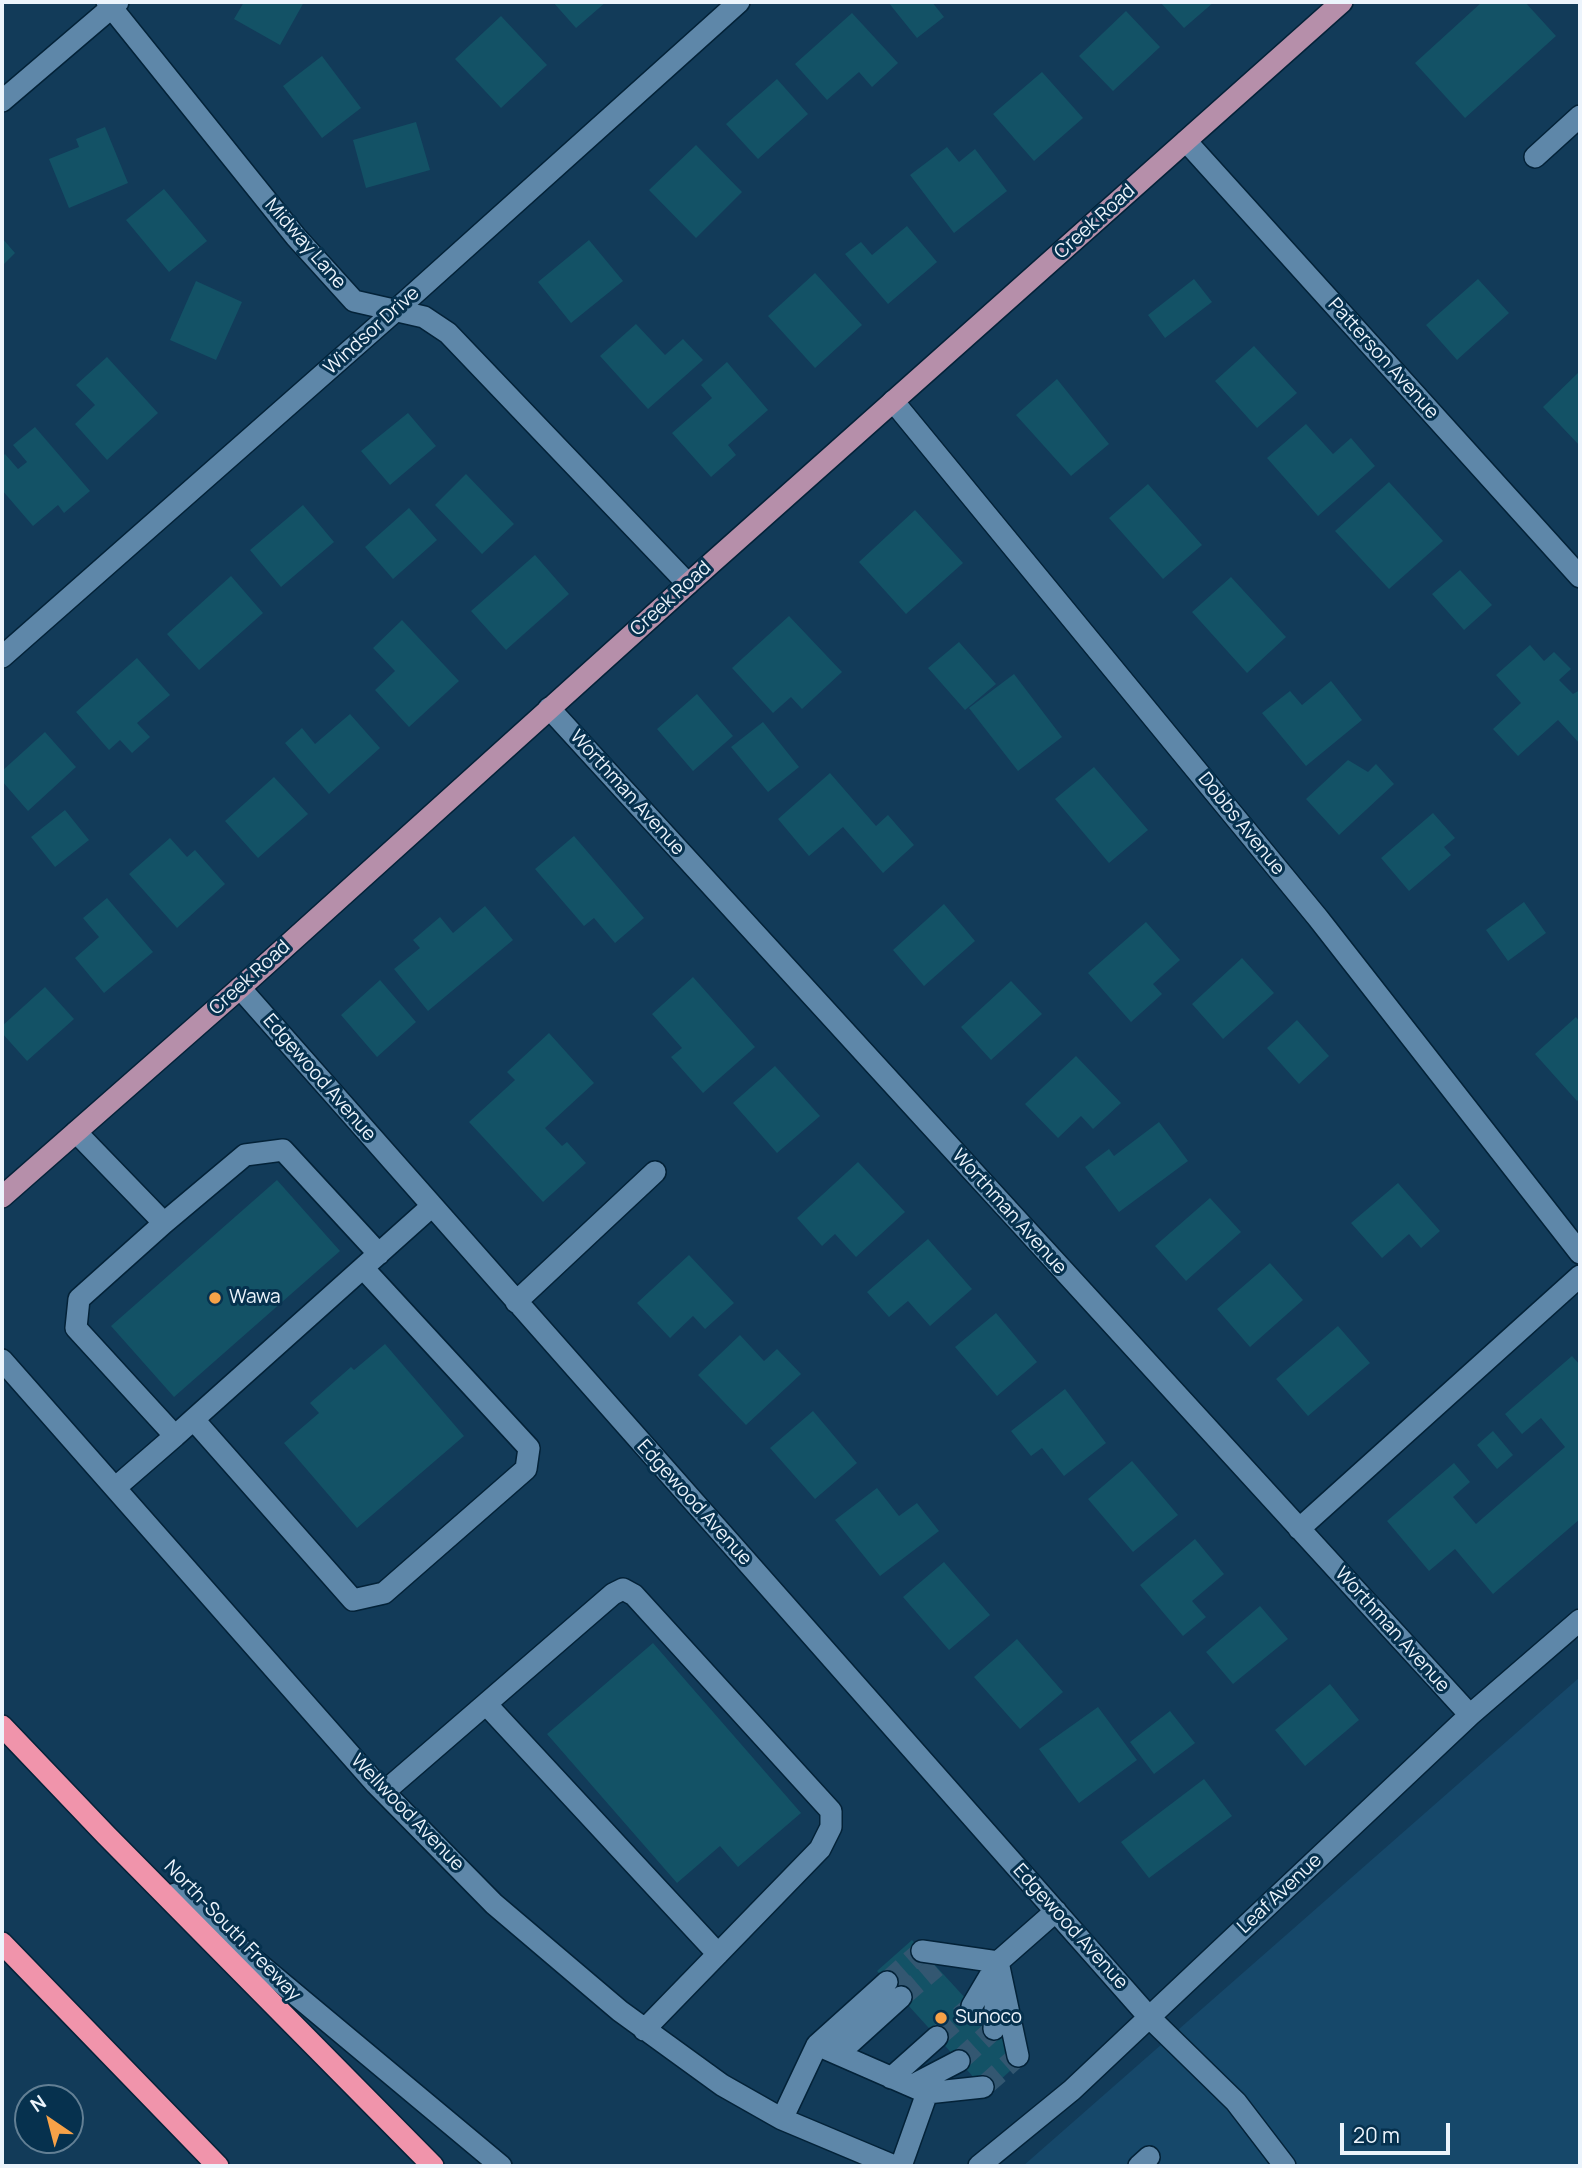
<!DOCTYPE html>
<html>
<head>
<meta charset="utf-8">
<style>
  body { margin:0 }
  #map { position:relative; width:1582px; height:2168px; overflow:hidden; background:#123b59; font-family:Manrope,sans-serif }
  canvas { display:block }
  .frame { position:absolute; inset:0; border:4px solid #ecf4fc; pointer-events:none }
  .north { position:absolute; left:14px; top:2084px; width:70px; height:70px; box-sizing:border-box; background:#06314e; border:2px solid #627f94; border-radius:50%; rotate:325deg; font-size:19px; font-weight:700; line-height:28px; text-align:center; color:#ecf4fc }
  .north::after { content:''; display:block; margin:auto; width:24px; height:32px; background:#f7a248; clip-path:polygon(50% 0,100% 100%,50% 72%,0 100%) }
  .scale { position:absolute; left:1340px; top:2123px; width:110px; height:32px; box-sizing:border-box; border:4px solid #ecf4fc; border-top:0; padding-left:9px; font-size:21px; line-height:24px; white-space:nowrap; color:#ecf4fc; -webkit-text-stroke:5px #06314e; paint-order:stroke }
</style>
</head>
<body>
<div id="map">
<canvas width="1582" height="2168"></canvas>
<div class="frame"></div>
<div class="north">N</div>
<div class="scale">20 m</div>
</div>
<script>
const g = document.querySelector('canvas').getContext('2d');
g.lineJoin = 'round';
function paint(path, color) { g.fillStyle = color; g.fill(path, 'evenodd'); }
const poly = rows => new Path2D(rows.map(r => 'M' + r).join(''));
function strokePath(path, color, width, dash) { g.strokeStyle = color; g.lineWidth = width; g.lineCap = dash ? 'butt' : 'round'; g.setLineDash(dash || []); g.stroke(path); }
function label(font, color, halo, rows, align = 'center') {
  g.font = font + ' Manrope,sans-serif'; g.lineWidth = 6; g.setLineDash([]); g.textBaseline = 'middle'; g.strokeStyle = halo; g.fillStyle = color; for (const [text, x, y, turn = 0] of rows) {
    g.save(); g.translate(x, y); g.rotate((+turn || 0) * Math.PI / 180); g.textAlign = isNaN(turn) ? turn : align; if (halo) g.strokeText(text, 0, 0); g.fillText(text, 0, 0); g.restore();
  }
}
const built = poly([
  [1580,1677,1580,2166,1023,2166]
]);
const building = poly([
  [244,2,304,2,280,45,234,19],
  [553,2,606,2,576,28],
  [888,2,932,2,944,17,917,38],
  [1160,2,1214,2,1184,28],
  [1482,2,1525,2,1556,36,1465,118,1415,63],
  [1126,11,1160,47,1113,91,1079,56],
  [852,13,898,63,872,87,859,72,827,100,795,64],
  [501,16,547,65,501,108,455,59],
  [322,56,361,108,322,138,283,86],
  [1042,72,1083,118,1034,161,993,114],
  [777,79,808,114,758,159,726,124],
  [416,122,430,170,366,188,353,140],
  [105,127,128,183,69,208,49,159,79,147,76,139],
  [696,145,742,192,696,238,649,190],
  [947,147,959,162,975,149,1007,191,954,233,910,175],
  [164,189,207,241,169,272,126,220],
  [907,226,937,262,888,304,845,254,861,242,872,255],
  [2,238,15,253,2,266],
  [589,240,623,281,571,323,538,282],
  [815,273,862,325,815,368,768,316],
  [1194,279,1212,302,1165,338,1148,315],
  [1478,279,1509,313,1457,360,1426,325],
  [196,281,242,302,216,360,170,340],
  [636,324,665,355,683,339,703,360,648,409,600,356],
  [1254,346,1297,393,1257,428,1215,381],
  [107,357,158,413,107,460,75,424,95,405,76,385],
  [727,362,768,410,728,445,736,455,711,477,672,433,712,398,701,385],
  [1580,371,1580,446,1543,407],
  [1057,379,1109,444,1071,476,1016,415],
  [408,413,436,446,390,485,361,451],
  [1306,424,1333,454,1351,438,1375,466,1318,516,1267,458],
  [35,427,90,491,64,513,58,505,33,526,2,490,2,457,5,454,18,469,27,462,13,445],
  [466,474,514,524,482,554,435,505],
  [1389,482,1443,541,1389,589,1335,531],
  [1148,484,1202,545,1163,579,1109,518],
  [303,505,334,542,281,587,250,550],
  [409,508,437,540,393,579,365,547],
  [915,510,963,563,906,614,859,562],
  [535,555,569,594,506,650,471,611],
  [1460,570,1492,605,1464,630,1432,594],
  [231,576,263,613,199,670,167,634],
  [1231,577,1286,637,1247,673,1192,612],
  [789,616,842,672,802,709,791,697,773,713,732,668],
  [402,620,459,681,409,727,375,690,395,671,373,648],
  [959,642,996,684,965,710,928,668],
  [1530,645,1544,661,1554,652,1571,669,1559,680,1573,694,1580,690,1580,744,1558,720,1518,756,1493,729,1521,703,1496,675],
  [137,658,170,695,137,723,150,737,132,753,120,740,109,750,76,712],
  [1014,674,1062,737,1018,771,969,708],
  [1331,681,1362,720,1306,766,1262,713,1290,691,1302,705],
  [697,694,733,736,693,771,657,729],
  [350,714,380,748,329,794,285,743,302,728,315,744],
  [763,722,799,767,768,792,731,747],
  [45,732,76,767,28,811,2,781,2,771],
  [1348,760,1368,772,1376,764,1394,784,1339,835,1306,799],
  [1094,767,1148,830,1109,863,1055,799],
  [830,773,876,826,888,815,914,845,883,873,843,827,809,856,778,819],
  [274,777,308,814,258,858,225,821],
  [65,810,89,840,55,867,31,837],
  [1433,813,1455,838,1444,847,1451,855,1409,891,1381,858],
  [574,836,644,918,615,943,594,918,584,926,535,869],
  [170,838,187,857,195,850,225,884,177,928,129,874],
  [107,898,153,952,104,993,75,958,99,937,83,918],
  [1524,902,1546,933,1508,961,1486,930],
  [944,904,975,941,924,986,893,950],
  [485,906,513,940,428,1011,394,969,420,948,413,940,440,917,453,933],
  [1146,922,1180,960,1153,984,1162,994,1131,1022,1088,973],
  [1242,958,1274,993,1223,1039,1192,1004],
  [693,977,755,1047,703,1093,671,1057,682,1048,652,1014],
  [380,980,416,1022,377,1057,341,1015],
  [1011,981,1042,1014,991,1060,961,1027],
  [45,987,74,1019,27,1061,2,1033,2,1026],
  [1576,1017,1580,1022,1580,1098,1577,1101,1535,1054],
  [1297,1020,1329,1056,1299,1084,1267,1048],
  [549,1033,594,1083,545,1128,562,1146,567,1142,586,1163,543,1202,469,1122,515,1080,507,1072],
  [1076,1056,1121,1103,1093,1129,1081,1116,1058,1138,1025,1104],
  [775,1066,820,1116,777,1153,733,1103],
  [1159,1122,1188,1161,1119,1212,1085,1167,1109,1149,1114,1156],
  [858,1162,905,1212,856,1257,835,1234,822,1246,797,1218],
  [277,1180,340,1251,174,1397,111,1326],
  [1398,1183,1440,1231,1421,1248,1409,1234,1382,1258,1351,1223],
  [1210,1198,1241,1232,1186,1281,1155,1246],
  [928,1239,972,1289,930,1326,908,1301,889,1317,867,1292],
  [689,1255,734,1303,705,1329,693,1316,670,1338,637,1303],
  [1270,1263,1303,1300,1250,1347,1217,1309],
  [996,1313,1037,1362,997,1396,955,1347],
  [1338,1326,1370,1363,1308,1416,1276,1379],
  [740,1335,764,1361,777,1349,801,1374,746,1425,698,1375],
  [385,1344,464,1436,357,1528,284,1443,319,1413,310,1403,351,1367,354,1370],
  [1572,1356,1580,1365,1580,1519,1493,1594,1455,1549,1429,1571,1387,1521,1454,1463,1470,1482,1453,1497,1476,1524,1565,1447,1541,1418,1522,1434,1505,1414],
  [1065,1389,1106,1443,1064,1476,1042,1448,1031,1456,1011,1431],
  [813,1411,857,1463,815,1499,770,1448],
  [1493,1431,1513,1455,1497,1469,1477,1445],
  [1132,1461,1178,1515,1133,1552,1088,1499],
  [877,1488,899,1516,917,1503,939,1531,880,1576,835,1520],
  [1195,1539,1224,1574,1192,1601,1206,1617,1183,1636,1140,1585],
  [944,1562,990,1615,949,1650,903,1597],
  [1260,1606,1288,1639,1233,1684,1206,1652],
  [1017,1639,1063,1692,1020,1729,974,1677],
  [653,1643,801,1813,738,1867,720,1846,677,1883,547,1734],
  [1330,1684,1359,1720,1305,1766,1275,1730],
  [1098,1707,1137,1760,1079,1803,1039,1749],
  [1170,1711,1195,1743,1154,1774,1130,1742],
  [1204,1779,1232,1816,1149,1878,1121,1842],
  [912,1940,1022,2060,987,2092,877,1971]
]);
const minorTunnel = poly([
  [887,1982,922,1951],
  [901,1997,936,1967],
  [937,2037,972,2006],
  [959,2061,994,2029],
  [983,2087,1018,2056]
]);
const minor = poly([
  [107,2,296,237,354,301,424,317,448,333,688,584],
  [2,101,118,2],
  [1186,141,1580,577],
  [1535,157,1580,116],
  [893,401,1318,918,1580,1253],
  [2,657,395,311,739,2],
  [549,708,1470,1715],
  [240,988,1149,2017,1236,2102,1285,2166],
  [76,1132,164,1223,79,1299,76,1328,175,1436,432,1206],
  [164,1223,245,1155,283,1150,379,1254],
  [516,1302,655,1172],
  [2,1360,376,1784,494,1904,620,2011,722,2085,782,2119,894,2166],
  [194,1420,353,1600,384,1593,526,1469,529,1448,363,1268],
  [115,1488,175,1436],
  [1299,1529,1580,1276],
  [486,1704,718,1954],
  [384,1792,613,1594,623,1589,634,1595,831,1811,831,1827,820,1849,644,2030],
  [175,1894,501,2166],
  [922,1951,998,1962],
  [998,1962,1018,2056],
  [972,2006,998,1962,1056,1911],
  [994,2029,996,1989],
  [817,2045,887,1982],
  [838,2054,901,1997],
  [891,2078,937,2037],
  [911,2086,959,2061],
  [927,2093,983,2087],
  [782,2119,817,2045,927,2093,901,2166],
  [979,2166,1072,2090,1470,1715,1580,1620],
  [1139,2166,1149,2157]
]);
const major = poly([
  [2,1197,240,988,688,584,1342,2]
]);
const highway = poly([
  [2,1726,106,1835,433,2166],
  [2,1943,218,2166]
]);
const markers = [
  [215,1298,7,"#f7a248"],
  [941,2018,7,"#f7a248"]
];
const streetNames = [
  ["Creek Road",1095,222,-42],
  ["Midway Lane",305,244,49],
  ["Windsor Drive",372,331,-42],
  ["Patterson Avenue",1383,359,48],
  ["Creek Road",671,599,-42],
  ["Worthman Avenue",627,793,48],
  ["Dobbs Avenue",1241,824,51],
  ["Creek Road",250,978,-42],
  ["Edgewood Avenue",319,1078,49],
  ["Worthman Avenue",1009,1212,48],
  ["Edgewood Avenue",694,1503,48],
  ["Worthman Avenue",1392,1630,48],
  ["Wellwood Avenue",407,1813,46],
  ["Leaf Avenue",1280,1894,-43],
  ["Edgewood Avenue",1070,1927,48],
  ["North-South Freeway",232,1931,46]
];
const poiNames = [
  ["Wawa",229,1298],
  ["Sunoco",955,2018]
];
paint(built, '#16486a');
paint(building, '#135266');
strokePath(minorTunnel, '#335771', 21, [21, 10]);
strokePath(minor, '#032238', 24);
strokePath(major, '#032238', 24);
strokePath(highway, '#032238', 24);
strokePath(minor, '#5e87a9', 21);
strokePath(major, '#b68faa', 21);
strokePath(highway, '#f094ab', 21);
for (const [x, y, r, color] of markers) { const dot = new Path2D(); dot.arc(x, y, r, 0, 2 * Math.PI); g.fillStyle = color; g.fill(dot); strokePath(dot, '#06314e', 2.5); }
label('19px', '#ecf4fc', '#06314e', streetNames);
label('19px', '#ecf4fc', '#06314e', poiNames, 'left');
</script>
</body>
</html>
